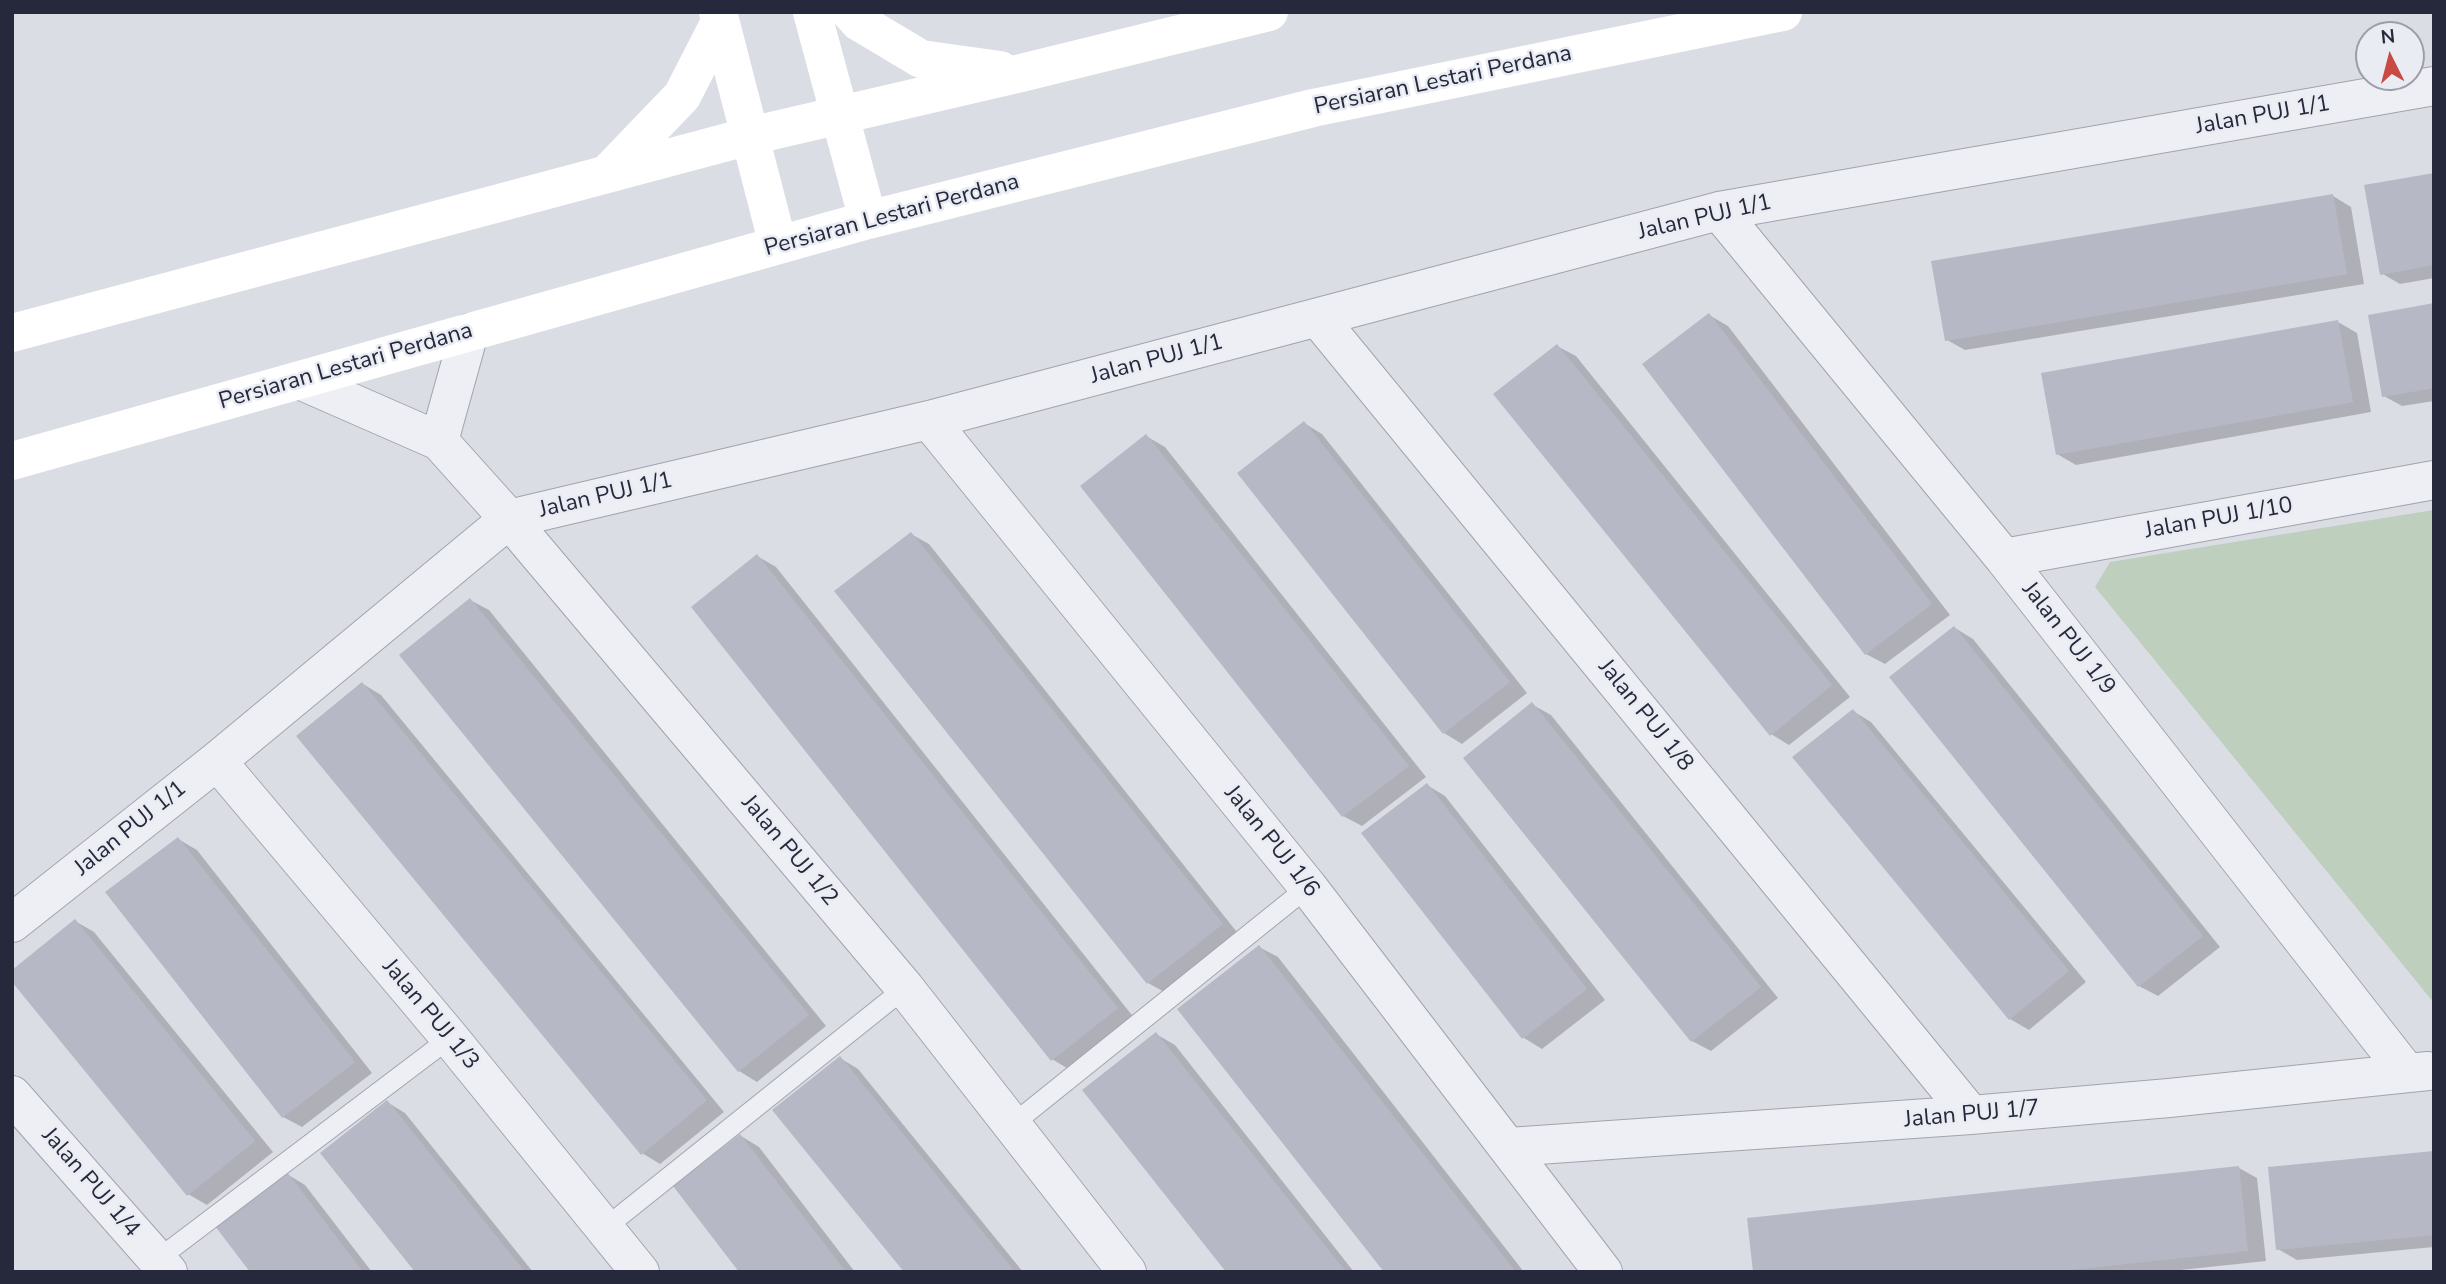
<!DOCTYPE html>
<html>
<head>
<meta charset="utf-8">
<style>
  body { margin:0 }
  #map { position:relative; width:2446px; height:1284px; overflow:hidden; background:#dbdde5; font-family:"Nunito Sans",sans-serif }
  canvas { display:block }
  .frame { position:absolute; inset:0; border:14px solid #26293b; pointer-events:none }
  .north { position:absolute; left:2355px; top:21px; width:70px; height:70px; box-sizing:border-box; background:#eaecf3; border:2px solid #9c9ea9; border-radius:50%; rotate:354deg; font-size:19px; font-weight:700; line-height:28px; text-align:center; color:#26293b }
  .north::after { content:''; display:block; margin:auto; width:24px; height:32px; background:#c84a42; clip-path:polygon(50% 0,100% 100%,50% 72%,0 100%) }
</style>
</head>
<body>
<div id="map">
<canvas width="2446" height="1284"></canvas>
<div class="frame"></div>
<div class="north">N</div>
</div>
<script>
const g = document.querySelector('canvas').getContext('2d');
g.lineJoin = 'round';
function paint(path, color) { g.fillStyle = color; g.fill(path, 'evenodd'); }
const poly = rows => new Path2D(rows.map(r => 'M' + r).join(''));
function strokePath(path, color, width, dash) { g.strokeStyle = color; g.lineWidth = width; g.lineCap = dash ? 'butt' : 'round'; g.setLineDash(dash || []); g.stroke(path); }
function label(font, color, halo, rows, align = 'center') {
  g.font = font + ' "Nunito Sans",sans-serif'; g.lineWidth = 5; g.setLineDash([]); g.textBaseline = 'middle'; g.strokeStyle = halo; g.fillStyle = color; for (const [text, x, y, turn = 0] of rows) {
    g.save(); g.translate(x, y); g.rotate((+turn || 0) * Math.PI / 180); g.textAlign = isNaN(turn) ? turn : align; if (halo) g.strokeText(text, 0, 0); g.fillText(text, 0, 0); g.restore();
  }
}
const green = poly([
  [2434,510,2434,1003,2095,587,2110,562]
]);
const shadow = poly([
  [2434,175,2434,278,2400,284,2381,273],
  [2333,196,2351,207,2364,284,1965,350,1947,340],
  [2434,305,2434,401,2402,406,2384,396],
  [1709,315,1728,326,1950,615,1885,664,1866,654],
  [2338,322,2357,333,2371,412,2076,465,2057,454],
  [1557,346,1576,356,1850,697,1789,745,1771,734],
  [1304,423,1322,434,1527,693,1462,744,1444,733],
  [1146,436,1165,447,1426,777,1362,826,1343,816],
  [911,534,929,544,1240,936,1166,993,1148,983],
  [757,556,776,567,1135,1019,1070,1070,1052,1059],
  [470,600,489,610,826,1026,757,1082,739,1071],
  [1955,628,1973,639,2220,947,2158,996,2139,986],
  [363,684,381,695,724,1112,660,1164,642,1153],
  [1533,705,1551,715,1778,998,1711,1051,1692,1041],
  [1853,711,1871,722,2086,982,2029,1030,2010,1019],
  [1427,785,1445,796,1605,1000,1542,1049,1524,1038,1363,834],
  [178,839,197,850,372,1073,302,1127,283,1117],
  [75,921,94,932,273,1152,207,1205,188,1194],
  [1259,947,1278,957,1524,1272,1386,1272],
  [1156,1034,1175,1045,1354,1272,1228,1272],
  [840,1058,858,1069,1023,1272,906,1272],
  [387,1102,405,1113,533,1272,417,1272],
  [741,1136,759,1147,855,1272,741,1272],
  [2434,1153,2434,1247,2297,1260,2278,1249],
  [2239,1168,2257,1178,2266,1261,2162,1272,1754,1272],
  [287,1174,305,1185,372,1272,252,1272]
]);
const building = poly([
  [2434,173,2434,265,2380,275,2364,185],
  [2333,194,2347,274,1945,341,1931,261],
  [2434,303,2434,388,2382,397,2368,315],
  [1709,313,1932,604,1865,655,1642,364],
  [2338,320,2353,402,2056,455,2041,373],
  [1557,344,1832,685,1770,736,1493,394],
  [1304,421,1510,682,1443,734,1237,473],
  [1146,434,1409,766,1342,817,1080,486],
  [911,532,1223,924,1147,984,834,591],
  [757,554,1118,1008,1051,1061,691,607],
  [470,598,809,1015,738,1072,399,655],
  [1954,626,2203,936,2138,987,1889,677],
  [362,682,707,1100,641,1155,296,736],
  [1532,702,1761,987,1691,1042,1463,758],
  [1853,709,2069,971,2009,1020,1792,757],
  [1427,783,1587,989,1522,1039,1361,833],
  [178,837,355,1062,282,1118,105,892],
  [75,919,255,1141,187,1196,12,982,12,970],
  [1259,945,1516,1272,1384,1272,1177,1009],
  [1156,1032,1346,1272,1226,1272,1082,1090],
  [840,1056,1015,1272,904,1272,772,1110],
  [387,1100,525,1272,415,1272,320,1153],
  [740,1134,846,1272,739,1272,673,1186],
  [2434,1151,2434,1235,2276,1250,2268,1167],
  [2239,1166,2248,1251,2051,1272,1753,1272,1747,1218],
  [287,1172,363,1272,250,1272,215,1226]
]);
const lane = poly([
  [1013,1124,1308,887],
  [605,1228,905,988],
  [158,1259,450,1038]
]);
const street = poly([
  [1719,211,2004,558,2407,1073],
  [1318,318,1971,1115],
  [302,381,439,441,509,519,905,988,1127,1272],
  [929,420,1308,887,1603,1272],
  [439,441,469,333],
  [2004,558,2434,480],
  [217,761,450,1038,640,1272],
  [12,923,217,761,509,519,929,420,1719,211,2434,86],
  [12,1095,168,1272],
  [1509,1147,1971,1115,2169,1098,2428,1071]
]);
const secondary = poly([
  [718,12,778,245],
  [812,12,868,220],
  [850,12,859,22,921,59,1000,70],
  [608,173,682,96,720,22],
  [12,333,750,136,1021,73,1269,12],
  [12,461,868,220,1313,108,1783,12]
]);
const streetNames = [
  ["Persiaran Lestari Perdana",1443,81,-12],
  ["Jalan PUJ 1/1",2263,116,-10],
  ["Persiaran Lestari Perdana",892,216,-15],
  ["Jalan PUJ 1/1",1705,218,-13],
  ["Jalan PUJ 1/1",1157,360,-15],
  ["Persiaran Lestari Perdana",346,367,-16],
  ["Jalan PUJ 1/1",606,496,-13],
  ["Jalan PUJ 1/10",2219,519,-10],
  ["Jalan PUJ 1/9",2068,639,52],
  ["Jalan PUJ 1/8",1645,716,51],
  ["Jalan PUJ 1/1",131,829,-39],
  ["Jalan PUJ 1/6",1271,842,51],
  ["Jalan PUJ 1/2",789,851,50],
  ["Jalan PUJ 1/3",430,1015,50],
  ["Jalan PUJ 1/7",1972,1115,-5],
  ["Jalan PUJ 1/4",90,1183,49]
];
paint(green, '#becfbd');
paint(shadow, '#0003');
paint(building, '#b6b8c5');
strokePath(lane, '#a1a3af', 21);
strokePath(street, '#a1a3af', 40);
strokePath(lane, '#eeeff4', 19);
strokePath(street, '#eeeff4', 38);
strokePath(secondary, '#fff', 38);
label('23px', '#26293b', '#eaecf3', streetNames);
</script>
</body>
</html>
